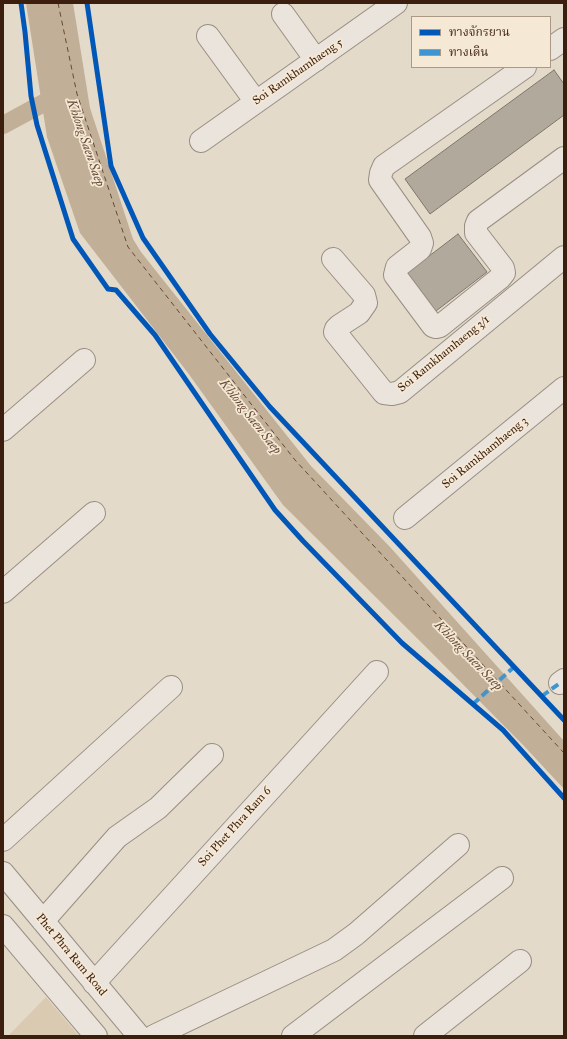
<!DOCTYPE html>
<html>
<head>
<meta charset="utf-8">
<style>
  body { margin:0 }
  #map { position:relative; width:567px; height:1039px; overflow:hidden; background:#e4dac9; font-family:"IM FELL Great Primer","Noto Serif Thai",serif }
  canvas { display:block }
  .frame { position:absolute; inset:0; border:4px solid #3c1e0e; pointer-events:none }
  .legend { position:absolute; left:411px; top:16px; width:140px; height:52px; box-sizing:border-box; background:#f5e9d5; border:1px solid #ab9885; margin:0; padding:5px 7px; list-style:none; font-size:12px; color:#3c1e0e }
  .legend li { display:flex; align-items:center; gap:8px; height:20px }
  .legend b { width:20px; border:1px solid #ab9885 }
</style>
</head>
<body>
<div id="map">
<canvas width="567" height="1039"></canvas>
<div class="frame"></div>
<ul class="legend">
<li><b style="height:5px;background:#0057b8"></b>ทางจักรยาน</li>
<li><b style="height:5px;background:#3f94d2"></b>ทางเดิน</li>
</ul>
</div>
<script>
const g = document.querySelector('canvas').getContext('2d');
g.lineJoin = 'round';
function paint(path, color) { g.fillStyle = color; g.fill(path, 'evenodd'); }
const poly = rows => new Path2D(rows.map(r => 'M' + r).join(''));
function strokePath(path, color, width, dash) { g.strokeStyle = color; g.lineWidth = width; g.lineCap = dash ? 'butt' : 'round'; g.setLineDash(dash || []); g.stroke(path); }
function label(font, color, halo, rows, align = 'center') {
  g.font = font + ' "IM FELL Great Primer",serif'; g.lineWidth = 3.5; g.setLineDash([]); g.textBaseline = 'middle'; g.strokeStyle = halo; g.fillStyle = color; for (const [text, x, y, turn = 0] of rows) {
    g.save(); g.translate(x, y); g.rotate((+turn || 0) * Math.PI / 180); g.textAlign = isNaN(turn) ? turn : align; if (halo) g.strokeText(text, 0, 0); g.fillText(text, 0, 0); g.restore();
  }
}
const green = poly([
  [46,997,79,1036,8,1036]
]);
const water = poly([
  [26,3,73,3,90,108,133,239,141,252,311,466,390,547,564,741,564,789,524,746,426,647,283,505,188,373,80,233,47,137]
]);
const canal = poly([
  [3,125,64,92]
]);
const ferry = poly([
  [58,3,77,94,128,247,295,460,564,753]
]);
const building = poly([
  [554,70,564,84,564,115,430,214,405,179,554,70],
  [458,234,487,272,432,314,403,276,458,234]
]);
const minor = poly([
  [283,14,316,60],
  [208,36,256,102],
  [550,49,564,39],
  [525,67,384,166,381,173,380,180,420,237,422,243,420,249,397,267,395,275,433,326,436,327,440,326,500,278,504,273,503,268,476,233,476,226,478,221,564,158],
  [201,141,396,3],
  [333,259,364,295,366,303,359,313,339,326,336,329,335,332,384,393,392,394,400,392,564,257],
  [3,430,84,360],
  [405,518,564,388],
  [3,592,94,513],
  [560,683,564,680],
  [3,840,171,687],
  [3,873,139,1036],
  [43,921,117,837,158,808,212,755],
  [3,926,96,1036],
  [94,983,377,672],
  [154,1036,334,950,356,934,458,845],
  [293,1036,502,878],
  [425,1036,520,961]
]);
const quiet = poly([
  [542,696,560,683],
  [473,704,514,667]
]);
const cycleway = poly([
  [21,3,25,32,31,96,37,125,73,239,108,289,116,290,155,335,275,510,303,541,402,643,503,730,564,798],
  [87,3,111,166,143,238,210,334,270,407,564,720]
]);
const streetNames = [
  ["Soi Ramkhamhaeng 5",298,72,-35],
  ["Soi Ramkhamhaeng 3/1",444,354,-39],
  ["Soi Ramkhamhaeng 3",485,453,-39],
  ["Soi Phet Phra Ram 6",235,827,-48],
  ["Phet Phra Ram Road",71,955,50]
];
const waterNames = [
  ["Khlong Saen Saep",85,143,71],
  ["Khlong Saen Saep",250,417,52],
  ["Khlong Saen Saep",468,656,46]
];
paint(green, '#dacab2');
paint(water, '#c1af97');
strokePath(canal, '#c1af97', 18);
strokePath(ferry, '#654a37', 1, [5, 4]);
paint(building, '#b2a99d');
strokePath(building, '#7f756a', 1);
strokePath(minor, '#988e83', 24);
strokePath(minor, '#eae4dc', 22);
strokePath(quiet, '#3f94d2', 4, [8, 4]);
strokePath(cycleway, '#0057b8', 5);
label('12px', '#3c1e0e', '#f5e9d5', streetNames);
label('italic 13px', '#654a37', '#f5e9d5', waterNames);
</script>
</body>
</html>
